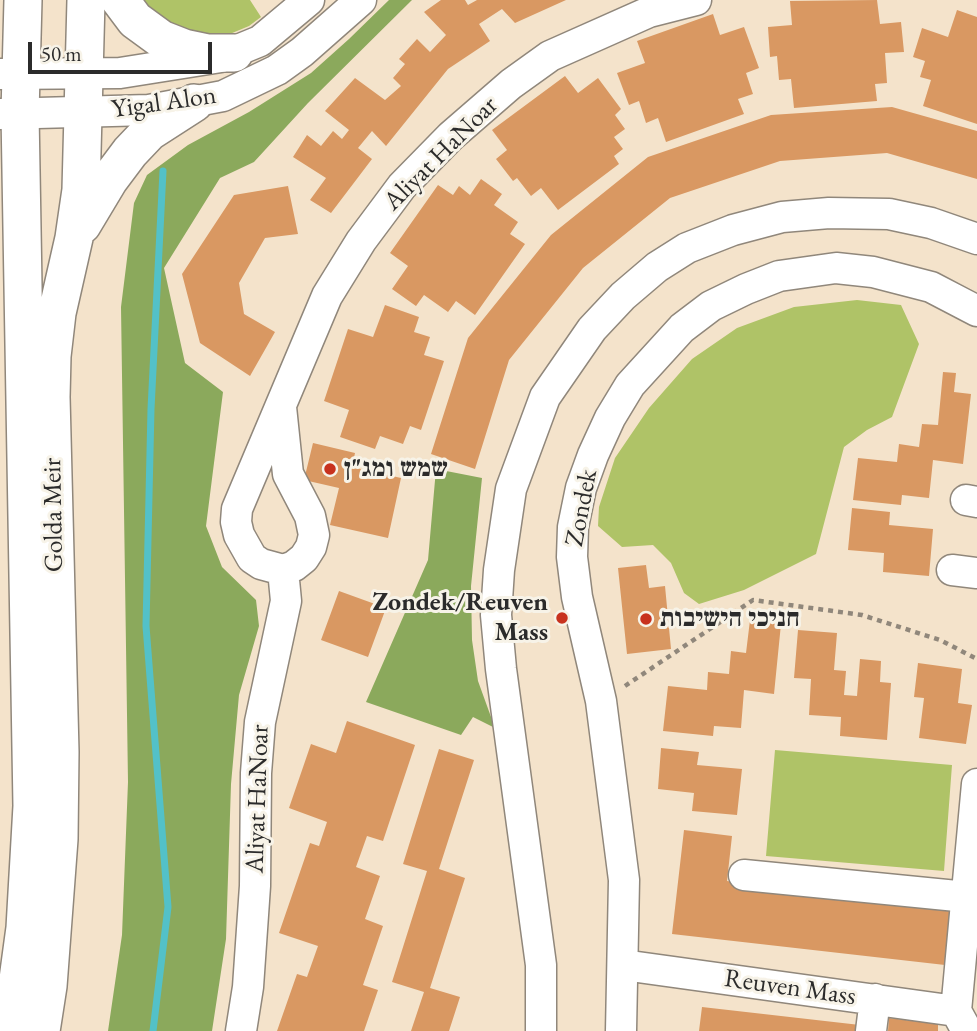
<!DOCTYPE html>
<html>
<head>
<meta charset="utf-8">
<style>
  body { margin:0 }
  #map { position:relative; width:977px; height:1031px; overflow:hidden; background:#f4e3cb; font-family:"EB Garamond",serif }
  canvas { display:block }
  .scale { position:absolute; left:28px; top:42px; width:184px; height:32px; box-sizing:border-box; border:4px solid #2b2b2b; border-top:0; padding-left:9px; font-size:21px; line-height:24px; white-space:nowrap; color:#2b2b2b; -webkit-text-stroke:5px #f7f3e8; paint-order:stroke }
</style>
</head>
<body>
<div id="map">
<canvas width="977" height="1031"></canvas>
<div class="scale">50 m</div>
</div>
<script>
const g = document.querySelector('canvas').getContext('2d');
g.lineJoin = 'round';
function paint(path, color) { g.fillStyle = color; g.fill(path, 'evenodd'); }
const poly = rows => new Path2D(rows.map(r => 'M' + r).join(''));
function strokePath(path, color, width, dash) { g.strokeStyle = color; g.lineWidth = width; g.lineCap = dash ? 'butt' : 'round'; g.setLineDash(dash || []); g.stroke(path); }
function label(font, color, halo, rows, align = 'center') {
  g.font = font + ' "EB Garamond","Frank Ruhl Libre",serif'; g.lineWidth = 6; g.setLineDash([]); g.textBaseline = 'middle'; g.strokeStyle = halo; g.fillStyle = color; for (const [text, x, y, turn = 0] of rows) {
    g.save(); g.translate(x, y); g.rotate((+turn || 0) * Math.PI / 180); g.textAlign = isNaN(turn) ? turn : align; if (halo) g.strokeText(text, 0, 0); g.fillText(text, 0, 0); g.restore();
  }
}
const green = poly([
  [139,0,250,0,261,17,249,26,225,36,165,31],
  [857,300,901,305,919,344,892,417,867,430,844,447,816,554,744,590,699,604,684,593,671,563,653,545,622,547,598,526,599,507,615,458,649,408,692,359,737,328,794,307],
  [775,750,952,765,944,871,766,856]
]);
const forest = poly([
  [389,0,412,0,308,103,254,162,220,178,164,268,185,363,223,392,206,526,222,567,256,600,259,626,239,695,231,784,226,939,212,1031,108,1031,122,935,128,782,121,307,134,203,147,175,188,145,249,112,311,73,349,39],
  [436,469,482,478,471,586,472,640,478,681,495,728,473,717,461,735,366,702,428,560]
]);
const stream = poly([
  [153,1031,168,907,146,626,151,409,163,171]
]);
const building = poly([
  [441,0,465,0,468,5,477,0,566,0,515,23,502,9,479,24,490,41,448,69,386,146,372,131,358,148,372,159,331,213,310,200,326,178,293,157,307,135,321,146,333,131,342,139,349,130,325,111,355,78,385,100,401,86,393,78,405,64,399,59,417,39,430,52,446,35,424,12],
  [877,0,880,24,901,22,904,52,885,53,887,83,875,84,877,101,794,108,791,79,779,80,777,56,770,57,768,27,792,25,790,1],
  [957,10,977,17,977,124,923,106,931,80,920,77,925,61,913,57,922,28,948,37],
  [713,14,720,35,744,27,759,68,746,73,753,94,738,99,744,114,666,142,658,118,646,123,639,101,629,105,617,73,645,63,637,41],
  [565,76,578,93,598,78,621,109,615,115,625,129,614,137,623,149,614,156,619,164,558,210,541,188,531,196,517,178,513,181,496,159,507,150,492,130],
  [892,107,977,131,977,179,887,153,780,161,670,198,583,268,509,360,475,469,431,454,468,338,551,235,648,157,771,115],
  [481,179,502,194,494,205,518,222,510,234,525,244,475,315,456,301,448,312,424,295,416,306,392,289,408,266,390,253,438,185,453,195,459,186,470,195],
  [288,186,298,234,265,238,239,283,244,314,275,332,250,376,200,343,182,274,234,195],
  [385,305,419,317,414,332,430,337,424,355,444,361,421,430,410,426,403,444,380,436,375,449,340,437,349,410,324,401,348,329,373,337],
  [943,372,956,373,954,392,971,394,963,464,933,460,929,498,902,495,901,505,853,500,858,458,897,462,899,444,919,447,922,424,938,425],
  [313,443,355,453,352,467,401,478,388,538,330,525,339,488,304,480],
  [852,508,890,512,889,525,933,529,929,576,883,572,884,553,848,550],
  [646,565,649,588,665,586,671,649,627,654,618,568],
  [339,591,386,608,368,657,321,640],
  [751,612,766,613,765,623,781,624,774,694,744,690,741,728,714,726,713,736,663,731,668,686,707,690,708,672,729,674,731,651,746,653],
  [798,630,837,633,834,670,846,671,844,695,857,696,860,659,881,661,880,682,891,683,887,740,840,736,841,717,809,715,811,679,794,678],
  [918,663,962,669,958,703,972,705,966,744,919,738,924,698,914,697],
  [347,721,415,745,383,841,367,836,356,867,380,876,365,919,383,926,363,985,378,990,364,1031,277,1031,297,974,307,977,318,946,279,933,310,843,319,846,327,822,289,808,311,744,336,753],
  [661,748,699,752,697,765,742,769,737,815,692,811,694,793,658,789],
  [439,749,474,760,439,869,465,878,430,988,460,997,449,1031,411,1031,424,992,392,982,427,871,403,864],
  [684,830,732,836,727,881,951,907,945,965,672,934],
  [702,1007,860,1025,859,1031,699,1031],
  [889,1018,938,1024,938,1031,888,1031]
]);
const path = poly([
  [625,686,753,600,862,615,940,640,977,659]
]);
const minor = poly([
  [0,74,120,73,221,57,260,41,309,0],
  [0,114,149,110,223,96,277,70,302,52,361,0],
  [281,407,288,474,310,516,314,535,311,547,304,558,294,566,283,570,261,564,252,558,239,535,236,522,237,509,327,296,361,241,402,186,451,136,511,84,550,56,649,12,696,0],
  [966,500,977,502],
  [952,570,977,573],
  [744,875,967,897],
  [623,965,956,1011],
  [241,1031,248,987,255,886,256,773,260,722,286,601,283,570],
  [541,1031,541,965,501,669,496,615,499,570,511,489,545,397,592,329,623,296,657,267,687,248,733,230,782,217,829,213,889,214,931,223,977,239],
  [621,1031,624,880,601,701,577,597,572,557,573,527,581,488,593,455,610,418,630,385,682,328,711,306,746,289,779,276,836,268,873,272,931,287,977,311],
  [871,1031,875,999],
  [967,1031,956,1011,977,784]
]);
const major = poly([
  [120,0,135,20,161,39,184,48,208,53,234,53],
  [82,225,109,180,130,152,149,132,194,103],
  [11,1031,25,928,32,806,20,113,23,0],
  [41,1031,48,986,59,839,60,752,51,397,52,356,57,313,74,238,81,190,86,0]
]);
const markers = [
  [330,469,7,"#c8321e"],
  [562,618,7,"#c8321e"],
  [646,619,7,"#c8321e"]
];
const streetNames = [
  ["Yigal Alon",164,103,-8],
  ["Aliyat HaNoar",441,154,-45],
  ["Zondek",582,508,-79],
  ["Golda Meir",54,515,-91],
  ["Aliyat HaNoar",258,799,-88],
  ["Reuven Mass",790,988,8]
];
const poiNames = [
  ["שמש ומג\"ן",344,469],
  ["Zondek/Reuven",548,603,"right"],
  ["Mass",548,633,"right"],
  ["חניכי הישיבות",660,619]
];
paint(green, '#afc367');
paint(forest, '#8ba95c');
strokePath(stream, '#53c1c8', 7);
paint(building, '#d99862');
strokePath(minor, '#90877b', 33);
strokePath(major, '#90877b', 40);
strokePath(path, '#90877b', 4.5, [5, 5]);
strokePath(minor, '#fff', 30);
strokePath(major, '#fff', 37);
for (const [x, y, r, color] of markers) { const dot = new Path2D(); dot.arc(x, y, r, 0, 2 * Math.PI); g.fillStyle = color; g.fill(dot); strokePath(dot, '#f7f3e8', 2.5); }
label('26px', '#2b2b2b', '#f7f3e8', streetNames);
label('bold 26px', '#2b2b2b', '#f7f3e8', poiNames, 'left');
</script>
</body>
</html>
